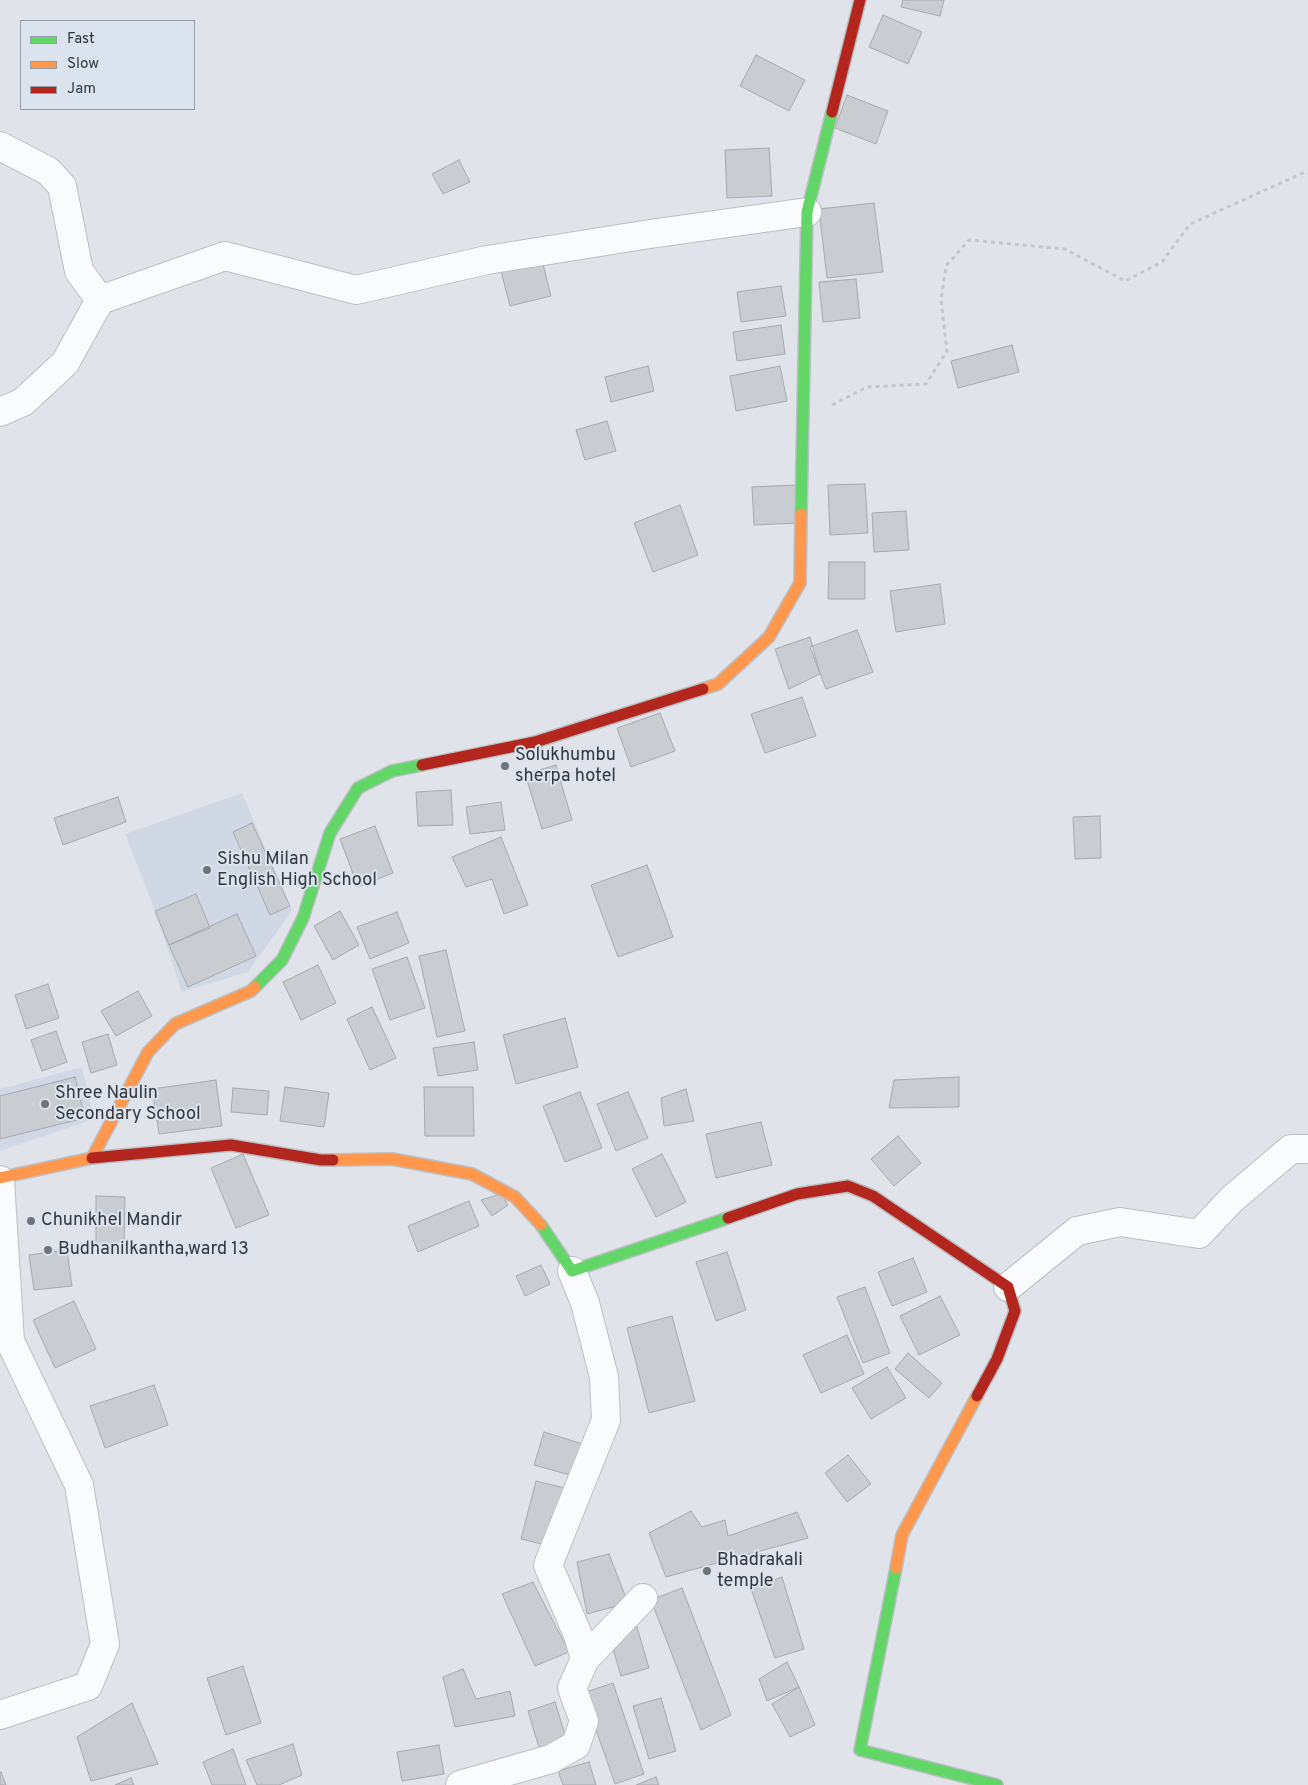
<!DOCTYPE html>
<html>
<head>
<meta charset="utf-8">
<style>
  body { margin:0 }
  #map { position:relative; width:1308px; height:1785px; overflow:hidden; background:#e0e4ea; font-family:Overpass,sans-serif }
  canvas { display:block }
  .legend { position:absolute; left:20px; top:20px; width:175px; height:90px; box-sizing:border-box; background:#dbe3ef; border:1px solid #989ea7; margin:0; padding:6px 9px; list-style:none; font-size:15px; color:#33363b }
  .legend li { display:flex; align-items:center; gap:10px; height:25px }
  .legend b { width:25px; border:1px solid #989ea7 }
</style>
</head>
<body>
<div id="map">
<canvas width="1308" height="1785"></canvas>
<ul class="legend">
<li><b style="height:6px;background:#63d668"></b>Fast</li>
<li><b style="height:6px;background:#ff974d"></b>Slow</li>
<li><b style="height:6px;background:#b3261e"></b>Jam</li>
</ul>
</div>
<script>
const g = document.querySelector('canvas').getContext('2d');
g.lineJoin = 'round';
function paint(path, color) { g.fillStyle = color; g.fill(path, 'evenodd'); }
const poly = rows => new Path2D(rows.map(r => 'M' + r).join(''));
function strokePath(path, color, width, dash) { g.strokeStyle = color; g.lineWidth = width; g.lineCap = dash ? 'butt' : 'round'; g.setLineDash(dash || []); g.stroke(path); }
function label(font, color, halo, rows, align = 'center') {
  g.font = font + ' Overpass,sans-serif'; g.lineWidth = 4; g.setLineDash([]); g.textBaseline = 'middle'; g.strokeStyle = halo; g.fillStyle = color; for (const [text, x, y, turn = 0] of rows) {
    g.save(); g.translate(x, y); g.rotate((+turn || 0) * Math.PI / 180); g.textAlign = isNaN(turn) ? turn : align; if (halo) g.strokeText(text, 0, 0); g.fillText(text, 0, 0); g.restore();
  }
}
const built = poly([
  [242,793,290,906,293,909,248,972,182,992,155,911,125,834],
  [82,1067,94,1119,0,1151,0,1089]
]);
const building = poly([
  [903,0,944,0,940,16,901,7,903,0],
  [883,15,922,32,908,64,869,47,883,15],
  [756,55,805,80,789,111,740,86,756,55],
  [847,95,888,111,876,144,835,128,847,95],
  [769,148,772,196,727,198,725,150,769,148],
  [459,160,470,182,443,194,432,174,459,160],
  [874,203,883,272,827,278,819,209,874,203],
  [540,252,551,296,510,306,499,263,540,252],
  [856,279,860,318,823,322,819,282,856,279],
  [781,286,786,316,741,322,737,292,781,286],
  [781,325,785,354,737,361,733,332,781,325],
  [1012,345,1019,372,958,388,951,361,1012,345],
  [648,366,654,391,611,402,605,377,648,366],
  [780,366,787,401,736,411,730,376,780,366],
  [607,421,616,451,585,460,576,430,607,421],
  [865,484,868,533,830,535,828,485,865,484],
  [796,485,798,523,754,525,752,487,796,485],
  [680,505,698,555,653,572,634,523,680,505],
  [906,511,909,550,874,552,872,513,906,511],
  [829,562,865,562,865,599,828,599,829,562],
  [940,584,945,624,896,632,890,591,940,584],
  [857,630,873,672,826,689,810,647,857,630],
  [810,637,820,674,789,689,775,649,810,637],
  [802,697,816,736,765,753,751,714,802,697],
  [660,713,675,751,631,767,617,728,660,713],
  [556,765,572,820,542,829,525,774,556,765],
  [451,790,453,825,418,826,416,792,451,790],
  [118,797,126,822,63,845,54,818,118,797],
  [501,802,505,830,470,834,466,807,501,802],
  [1100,816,1101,858,1075,859,1073,817,1100,816],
  [252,823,290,906,270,915,233,832,252,823],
  [375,826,393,873,358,887,340,839,375,826],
  [501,837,528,905,504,914,492,879,466,887,452,857,501,837],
  [647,865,673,937,618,957,591,885,647,865],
  [196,894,210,928,169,945,155,911,196,894],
  [340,911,359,945,333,960,314,926,340,911],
  [397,912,409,943,370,959,357,927,397,912],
  [237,914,256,956,188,987,169,945,237,914],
  [446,950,465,1031,437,1037,419,956,446,950],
  [407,957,425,1008,390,1020,372,969,407,957],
  [318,965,336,1003,301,1020,283,982,318,965],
  [48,984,59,1018,26,1029,15,995,48,984],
  [138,991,152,1016,116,1036,101,1011,138,991],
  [372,1007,396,1058,370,1070,347,1019,372,1007],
  [565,1018,578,1067,516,1084,503,1035,565,1018],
  [56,1031,67,1062,42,1071,31,1040,56,1031],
  [108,1034,117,1065,91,1073,82,1042,108,1034],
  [474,1042,478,1070,438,1076,433,1048,474,1042],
  [75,1077,85,1118,0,1139,0,1096,75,1077],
  [959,1077,959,1107,889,1108,894,1080,959,1077],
  [216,1080,222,1126,159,1134,152,1089,216,1080],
  [285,1087,329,1093,324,1127,280,1121,285,1087],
  [424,1087,473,1087,474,1136,425,1136,424,1087],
  [233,1088,269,1091,267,1115,231,1112,233,1088],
  [686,1089,694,1121,664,1126,661,1098,686,1089],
  [580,1092,602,1148,565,1162,543,1106,580,1092],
  [628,1092,648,1138,616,1151,597,1104,628,1092],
  [761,1122,772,1165,716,1178,706,1134,761,1122],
  [898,1136,921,1163,894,1186,871,1159,898,1136],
  [243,1154,269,1215,236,1228,211,1168,243,1154],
  [662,1154,686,1202,656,1217,632,1169,662,1154],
  [501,1194,508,1205,492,1216,481,1200,501,1194],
  [96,1196,125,1197,124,1249,96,1248,96,1196],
  [469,1201,479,1226,418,1252,408,1226,469,1201],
  [67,1250,72,1286,34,1290,29,1255,67,1250],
  [727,1252,746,1310,716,1321,696,1262,727,1252],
  [913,1258,927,1292,892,1306,878,1272,913,1258],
  [541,1265,550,1284,525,1296,516,1276,541,1265],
  [865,1287,890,1353,863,1363,837,1297,865,1287],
  [940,1296,960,1335,919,1355,900,1316,940,1296],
  [74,1301,96,1349,55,1368,33,1320,74,1301],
  [672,1316,695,1401,649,1413,627,1328,672,1316],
  [847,1335,864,1374,821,1393,803,1355,847,1335],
  [908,1353,942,1383,929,1398,895,1369,908,1353],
  [887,1367,906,1398,871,1419,852,1388,887,1367],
  [154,1385,168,1425,105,1448,90,1406,154,1385],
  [544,1432,586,1445,577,1477,534,1465,544,1432],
  [848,1455,871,1484,847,1502,825,1473,848,1455],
  [536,1481,565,1488,550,1546,521,1539,536,1481],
  [691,1511,702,1527,725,1520,728,1536,797,1512,808,1538,666,1577,649,1533,691,1511],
  [609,1554,628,1603,587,1614,577,1562,609,1554],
  [782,1577,804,1649,775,1658,751,1589,782,1577],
  [533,1582,569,1652,535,1666,502,1594,533,1582],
  [682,1588,731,1715,701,1730,651,1600,682,1588],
  [637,1627,649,1668,621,1676,609,1635,637,1627],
  [787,1662,799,1687,767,1701,759,1679,787,1662],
  [243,1666,261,1723,226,1735,207,1678,243,1666],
  [463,1669,476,1699,510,1691,515,1716,455,1727,443,1677,463,1669],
  [613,1683,644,1774,615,1784,583,1693,613,1683],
  [799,1687,815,1725,790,1737,772,1704,799,1687],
  [661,1698,676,1751,649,1759,633,1706,661,1698],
  [555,1702,568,1744,540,1751,528,1711,555,1702],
  [132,1703,158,1764,91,1781,77,1737,132,1703],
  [293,1744,302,1775,279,1785,257,1785,246,1760,293,1744],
  [439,1745,444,1774,402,1781,397,1752,439,1745],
  [233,1749,246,1785,212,1785,203,1762,233,1749],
  [589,1762,596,1785,563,1785,558,1771,589,1762],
  [1,1772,6,1785,0,1785,0,1773,1,1772],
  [656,1777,659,1785,636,1785,656,1777],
  [131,1778,134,1785,115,1785,131,1778]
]);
const path = poly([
  [832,405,867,387,926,384,947,351,941,300,946,266,969,240,1065,249,1125,281,1162,262,1190,224,1305,172,1308,173]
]);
const street = poly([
  [0,146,48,171,62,186,79,271,100,300],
  [0,412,23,402,65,363,100,300,225,256,356,290,487,260,650,234,807,212],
  [0,1180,10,1341,79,1485,105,1644,88,1686,0,1715],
  [572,1271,585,1303,604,1377,606,1420,548,1565,578,1635,585,1659],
  [1008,1287,1077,1231,1120,1222,1199,1234,1232,1199,1291,1149,1308,1149],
  [460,1785,551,1759,576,1745,584,1721,572,1688,585,1659,643,1598]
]);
const fast = poly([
  [801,514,807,212,832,112],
  [255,987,282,960,303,918,330,833,358,788,392,771,422,765],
  [541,1225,572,1271,728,1218],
  [896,1568,860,1750,997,1785]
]);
const slow = poly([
  [703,689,718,684,769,637,800,583,801,514],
  [333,1160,392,1159,472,1174,515,1197,541,1225],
  [0,1178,92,1158,148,1052,175,1024,251,991,255,987],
  [896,1568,902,1535,977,1396]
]);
const jam = poly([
  [832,112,860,0],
  [422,765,535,742,703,689],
  [92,1158,231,1145,321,1160,333,1160],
  [728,1218,797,1194,848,1186,873,1196,1008,1287,1015,1311,997,1359,977,1396]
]);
const markers = [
  [505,766,5,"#707378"],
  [207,870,5,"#707378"],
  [45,1104,5,"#707378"],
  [31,1221,5,"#707378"],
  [48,1250,5,"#707378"],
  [707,1571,5,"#707378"]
];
const poiNames = [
  ["Solukhumbu",515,756],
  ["sherpa hotel",515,777],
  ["Sishu Milan",217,860],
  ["English High School",217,881],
  ["Shree Naulin",55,1094],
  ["Secondary School",55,1115],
  ["Chunikhel Mandir",41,1221],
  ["Budhanilkantha,ward 13",58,1250],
  ["Bhadrakali",717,1561],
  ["temple",717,1582]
];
paint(built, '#d0d8e5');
paint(building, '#c9ccd1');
strokePath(building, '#a6a9ae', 1);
strokePath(street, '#bbbfc4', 30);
strokePath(fast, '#bbbfc4', 14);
strokePath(slow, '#bbbfc4', 14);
strokePath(jam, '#bbbfc4', 14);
strokePath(path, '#c4c6c7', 3, [4, 4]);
strokePath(street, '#fafbfc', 28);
strokePath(fast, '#63d668', 11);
strokePath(slow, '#ff974d', 11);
strokePath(jam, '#b3261e', 11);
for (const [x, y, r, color] of markers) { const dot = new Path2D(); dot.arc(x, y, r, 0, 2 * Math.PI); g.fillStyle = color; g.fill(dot); strokePath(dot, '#dbe3ef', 2); }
label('18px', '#33363b', '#dbe3ef', poiNames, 'left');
</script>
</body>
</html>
